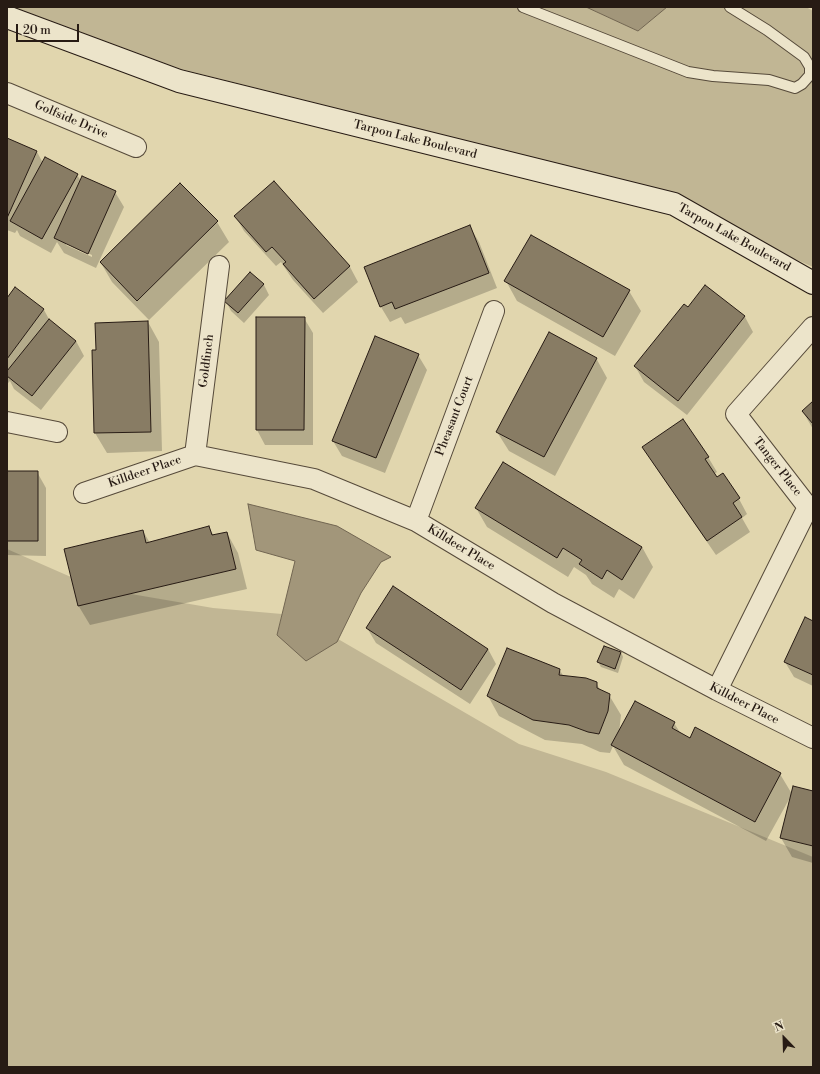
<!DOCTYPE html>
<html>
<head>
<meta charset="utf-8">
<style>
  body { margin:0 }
  #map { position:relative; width:820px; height:1074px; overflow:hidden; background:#e1d6ae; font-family:"Libre Bodoni",serif }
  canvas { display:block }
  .frame { position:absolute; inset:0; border:8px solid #271b14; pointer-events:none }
  .north { position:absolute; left:764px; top:1018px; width:40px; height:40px; -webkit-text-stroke:3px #ece4ca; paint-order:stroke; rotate:337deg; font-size:11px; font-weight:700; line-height:16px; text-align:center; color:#271b14 }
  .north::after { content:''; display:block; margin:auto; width:14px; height:18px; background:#271b14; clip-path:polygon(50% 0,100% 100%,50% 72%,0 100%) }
  .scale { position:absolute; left:16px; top:24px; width:63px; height:18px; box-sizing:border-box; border:2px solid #271b14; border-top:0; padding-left:5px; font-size:12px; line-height:14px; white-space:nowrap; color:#271b14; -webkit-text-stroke:3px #ece4ca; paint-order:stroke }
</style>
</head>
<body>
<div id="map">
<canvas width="820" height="1074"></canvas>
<div class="frame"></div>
<div class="north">N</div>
<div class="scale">20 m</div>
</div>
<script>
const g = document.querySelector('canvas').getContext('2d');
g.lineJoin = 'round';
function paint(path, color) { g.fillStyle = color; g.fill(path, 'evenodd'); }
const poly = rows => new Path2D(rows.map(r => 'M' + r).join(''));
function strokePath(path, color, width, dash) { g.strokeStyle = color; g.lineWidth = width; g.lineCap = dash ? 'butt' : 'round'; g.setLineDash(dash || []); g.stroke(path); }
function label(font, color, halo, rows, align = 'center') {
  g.font = font + ' "Libre Bodoni",serif'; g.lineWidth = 3; g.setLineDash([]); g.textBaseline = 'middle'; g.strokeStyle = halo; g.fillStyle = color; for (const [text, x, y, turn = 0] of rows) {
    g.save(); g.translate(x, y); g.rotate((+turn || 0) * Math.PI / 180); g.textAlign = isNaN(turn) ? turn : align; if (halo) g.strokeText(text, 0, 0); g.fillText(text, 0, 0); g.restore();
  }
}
const green = poly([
  [13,7,586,7,638,31,667,7,806,7,813,11,813,267,788,256,675,193,181,69],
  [7,549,96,588,213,608,282,614,277,635,337,642,338,639,519,744,606,772,813,857,813,1067,7,1067]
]);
const water = poly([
  [586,7,667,7,638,31,586,7],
  [248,504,337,526,391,557,381,562,361,593,337,642,306,661,277,635,295,561,256,550,248,504]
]);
const shadow = poly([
  [7,139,37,152,43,163,46,158,77,175,81,181,115,192,124,207,96,268,64,253,57,242,51,253,20,236,17,230,15,233,7,230],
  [66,243,92,255,92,257,66,245],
  [273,182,350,267,358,282,323,313,293,280,281,262,276,266,244,231,235,216],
  [180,185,217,222,229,242,149,320,112,282,101,263],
  [470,227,479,242,497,288,405,324,401,317,390,322,381,307],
  [250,273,264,285,269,295,244,323,231,311,226,301],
  [506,281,629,291,641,311,615,356,517,301],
  [706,286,745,317,753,332,687,415,644,382,635,366,688,308],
  [16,289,44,310,50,321,76,341,84,356,41,410,14,389,10,381,7,384,7,300],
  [304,318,313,333,313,445,265,445,257,430],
  [148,322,159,342,162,451,107,453,95,433,97,351],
  [418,355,427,370,385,473,342,456,333,441],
  [596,358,607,378,555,476,509,451,497,432],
  [813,402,813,429,803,412],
  [708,457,717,472,714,474,739,499,747,514,742,518,750,532,716,555,652,462],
  [503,463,642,547,653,567,634,599,619,589,614,598,592,584,586,575,574,567,568,577,487,527,476,508],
  [7,472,37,472,46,488,46,556,7,555],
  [209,527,214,536,227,533,238,553,247,589,90,625,78,605,143,531,150,543],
  [813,622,813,686,794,677,785,662],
  [367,628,488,649,496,664,470,704,376,643],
  [621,652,623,657,618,673,601,667,598,662],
  [559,669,564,677,596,683,601,691,609,695,621,715,619,733,674,723,681,734,690,739,780,774,792,794,766,841,624,765,613,746,610,753,600,752,582,744,545,740,499,716,488,696],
  [813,792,813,863,792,857,781,838]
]);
const building = poly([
  [7,138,37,151,7,218,7,138],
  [45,157,78,174,42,239,10,221,45,157],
  [82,176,116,191,88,254,54,238,82,176],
  [274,181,350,266,314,299,283,264,286,262,272,247,266,252,234,216,274,181],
  [180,183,218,221,137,301,100,262,180,183],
  [470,225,489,273,395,309,392,302,380,307,364,267,470,225],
  [531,235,630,290,603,337,504,281,531,235],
  [250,272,264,284,238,313,224,301,250,272],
  [705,285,745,316,678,401,634,366,684,304,688,307,705,285],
  [15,287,44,309,7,359,7,298,15,287],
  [256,317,305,317,304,430,256,430,256,317],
  [49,319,76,341,32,396,7,376,7,371,49,319],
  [148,321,151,432,94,433,92,350,96,350,95,323,148,321],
  [549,332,597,358,544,457,496,432,549,332],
  [375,336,419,354,376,458,332,441,375,336],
  [813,401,813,424,802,411,813,401],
  [683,419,709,457,705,459,717,477,723,473,740,498,733,503,742,517,707,541,642,447,683,419],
  [503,462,642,547,622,580,607,570,602,579,579,564,582,560,563,548,557,558,475,508,503,462],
  [7,471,38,471,38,541,7,541,7,471],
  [209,526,212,535,227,532,236,569,78,606,64,549,143,530,146,543,209,526],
  [393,586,488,649,461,690,366,628,393,586],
  [805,617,813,621,813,675,784,662,805,617],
  [604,646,621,652,615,669,597,662,604,646],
  [507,648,560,669,559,675,586,678,597,682,597,688,610,694,608,711,599,734,588,732,569,725,533,720,487,696,507,648],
  [635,701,675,722,672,728,690,738,695,727,781,773,755,822,611,745,635,701],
  [793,786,813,791,813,846,780,838,793,786]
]);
const lane = poly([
  [523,7,688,72,713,76,769,80,795,88,802,84,810,75,810,67,804,57,767,30,730,7]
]);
const street = poly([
  [7,93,136,147],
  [7,422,57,432],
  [195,455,219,266],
  [84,493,195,455,314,479,416,521,553,603,717,690,813,738],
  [416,521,494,311],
  [717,690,808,507,736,414,813,327]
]);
const secondary = poly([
  [7,17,179,81,674,204,813,283]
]);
const streetNames = [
  ["Golfside Drive",71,120,23],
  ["Tarpon Lake Boulevard",415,140,14],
  ["Tarpon Lake Boulevard",734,238,29],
  ["Goldfinch",207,361,-83],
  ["Pheasant Court",455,416,-69],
  ["Tanger Place",777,467,52],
  ["Killdeer Place",145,472,-19],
  ["Killdeer Place",461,548,31],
  ["Killdeer Place",744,704,27]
];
paint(green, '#c1b694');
paint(water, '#a2967a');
strokePath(water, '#716551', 1);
paint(shadow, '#0003');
paint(building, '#887c64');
strokePath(building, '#271b14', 1);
strokePath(lane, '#564a3a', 12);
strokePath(street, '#564a3a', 22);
strokePath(secondary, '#271b14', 24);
strokePath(lane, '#ece4ca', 10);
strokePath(street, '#ece4ca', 20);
strokePath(secondary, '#ece4ca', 22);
label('12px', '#271b14', '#ece4ca', streetNames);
</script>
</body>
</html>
